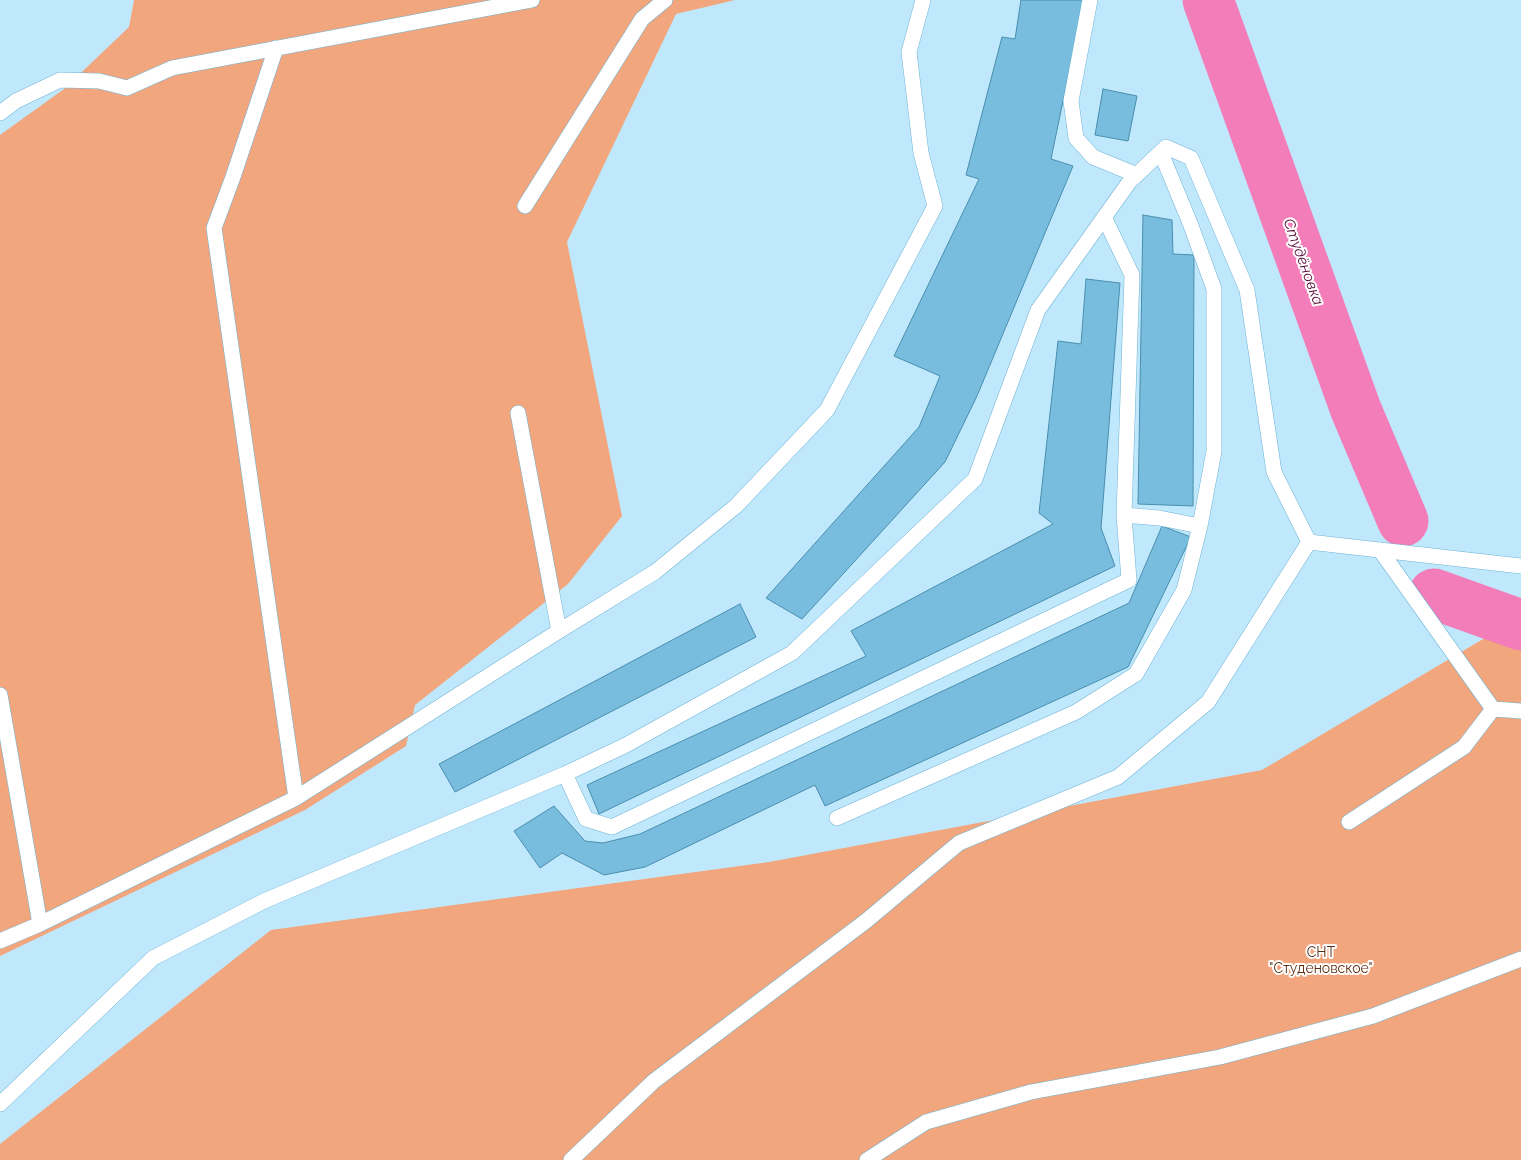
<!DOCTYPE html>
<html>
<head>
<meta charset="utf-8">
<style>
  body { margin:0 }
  canvas { display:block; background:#c0e8fd }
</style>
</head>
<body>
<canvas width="1521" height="1160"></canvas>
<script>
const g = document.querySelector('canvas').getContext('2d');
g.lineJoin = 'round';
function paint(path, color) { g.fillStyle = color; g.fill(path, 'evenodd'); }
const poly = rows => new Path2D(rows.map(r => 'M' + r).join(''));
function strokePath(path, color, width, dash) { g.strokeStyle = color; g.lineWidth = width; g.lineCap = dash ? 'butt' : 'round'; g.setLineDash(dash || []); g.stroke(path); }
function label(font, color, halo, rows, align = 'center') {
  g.font = font + ' Raleway,sans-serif'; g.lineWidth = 4; g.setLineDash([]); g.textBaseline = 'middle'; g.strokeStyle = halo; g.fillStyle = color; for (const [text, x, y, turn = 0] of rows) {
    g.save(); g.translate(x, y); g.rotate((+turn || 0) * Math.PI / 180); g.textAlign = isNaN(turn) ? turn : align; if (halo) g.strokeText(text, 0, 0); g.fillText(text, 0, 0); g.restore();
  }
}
const green = poly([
  [134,0,735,0,676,14,567,242,622,516,568,584,415,705,406,746,305,810,0,956,0,135,64,89,129,27],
  [1500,629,1521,634,1521,1160,0,1160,0,1144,271,930,769,862,1262,770]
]);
const river = poly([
  [1208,0,1356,410,1403,521],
  [1434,594,1521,625]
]);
const building = poly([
  [1021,0,1084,0,1051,159,1073,166,977,396,945,462,802,619,766,598,919,427,940,376,894,356,979,179,966,175,1002,37,1015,39,1021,0],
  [1103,89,1137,96,1128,141,1095,135,1103,89],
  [1143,215,1172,220,1173,254,1194,255,1193,506,1138,504,1143,215],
  [1086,279,1120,283,1101,528,1115,566,599,814,587,785,866,656,851,631,1053,524,1039,513,1058,341,1081,344,1086,279],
  [1162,526,1191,537,1128,667,825,806,815,785,645,867,604,875,562,853,540,868,514,831,554,806,585,841,603,843,640,834,1129,603,1162,526],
  [740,604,756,637,455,792,439,764,740,604]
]);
const service = poly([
  [1090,0,1071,101,1076,138,1093,157,1137,175],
  [276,48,233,177,214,228,296,798],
  [0,113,16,101,60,80,99,81,127,88,172,68,532,0],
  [525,206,642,19,665,0],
  [518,413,559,631],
  [1124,515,1159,518,1200,526],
  [1380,550,1493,709,1521,711],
  [0,695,40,924],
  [565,774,586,819,612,827,1129,580,1124,515,1132,275,1104,217],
  [837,818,1076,712,1136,674,1184,590,1200,526,1214,451,1214,289,1190,223,1161,153],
  [1349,822,1464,747,1493,709],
  [0,941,40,924,296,798,559,631,655,572,736,506,827,410,935,206,921,153,909,52,923,0],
  [0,1104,153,958,264,901,565,774,626,745,792,653,975,479,1038,310,1130,181,1166,147,1191,158,1247,290,1274,472,1309,542],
  [571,1160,654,1081,866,921,959,843,1118,777,1208,702,1309,542,1521,566],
  [867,1160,926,1122,1031,1092,1220,1057,1373,1016,1521,959]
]);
const parkNames = [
  ["СНТ",1321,953],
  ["\"Студеновское\"",1321,969]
];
const waterNames = [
  ["Студёновка",1303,262,70]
];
paint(green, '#f1a67d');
strokePath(river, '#f27db8', 51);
paint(building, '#78bddd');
strokePath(building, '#498ead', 1);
strokePath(service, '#6eb3d3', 16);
strokePath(service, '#fff', 15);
label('14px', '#5c3015', '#fff', parkNames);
label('italic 15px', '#550b37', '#fff', waterNames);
</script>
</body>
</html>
